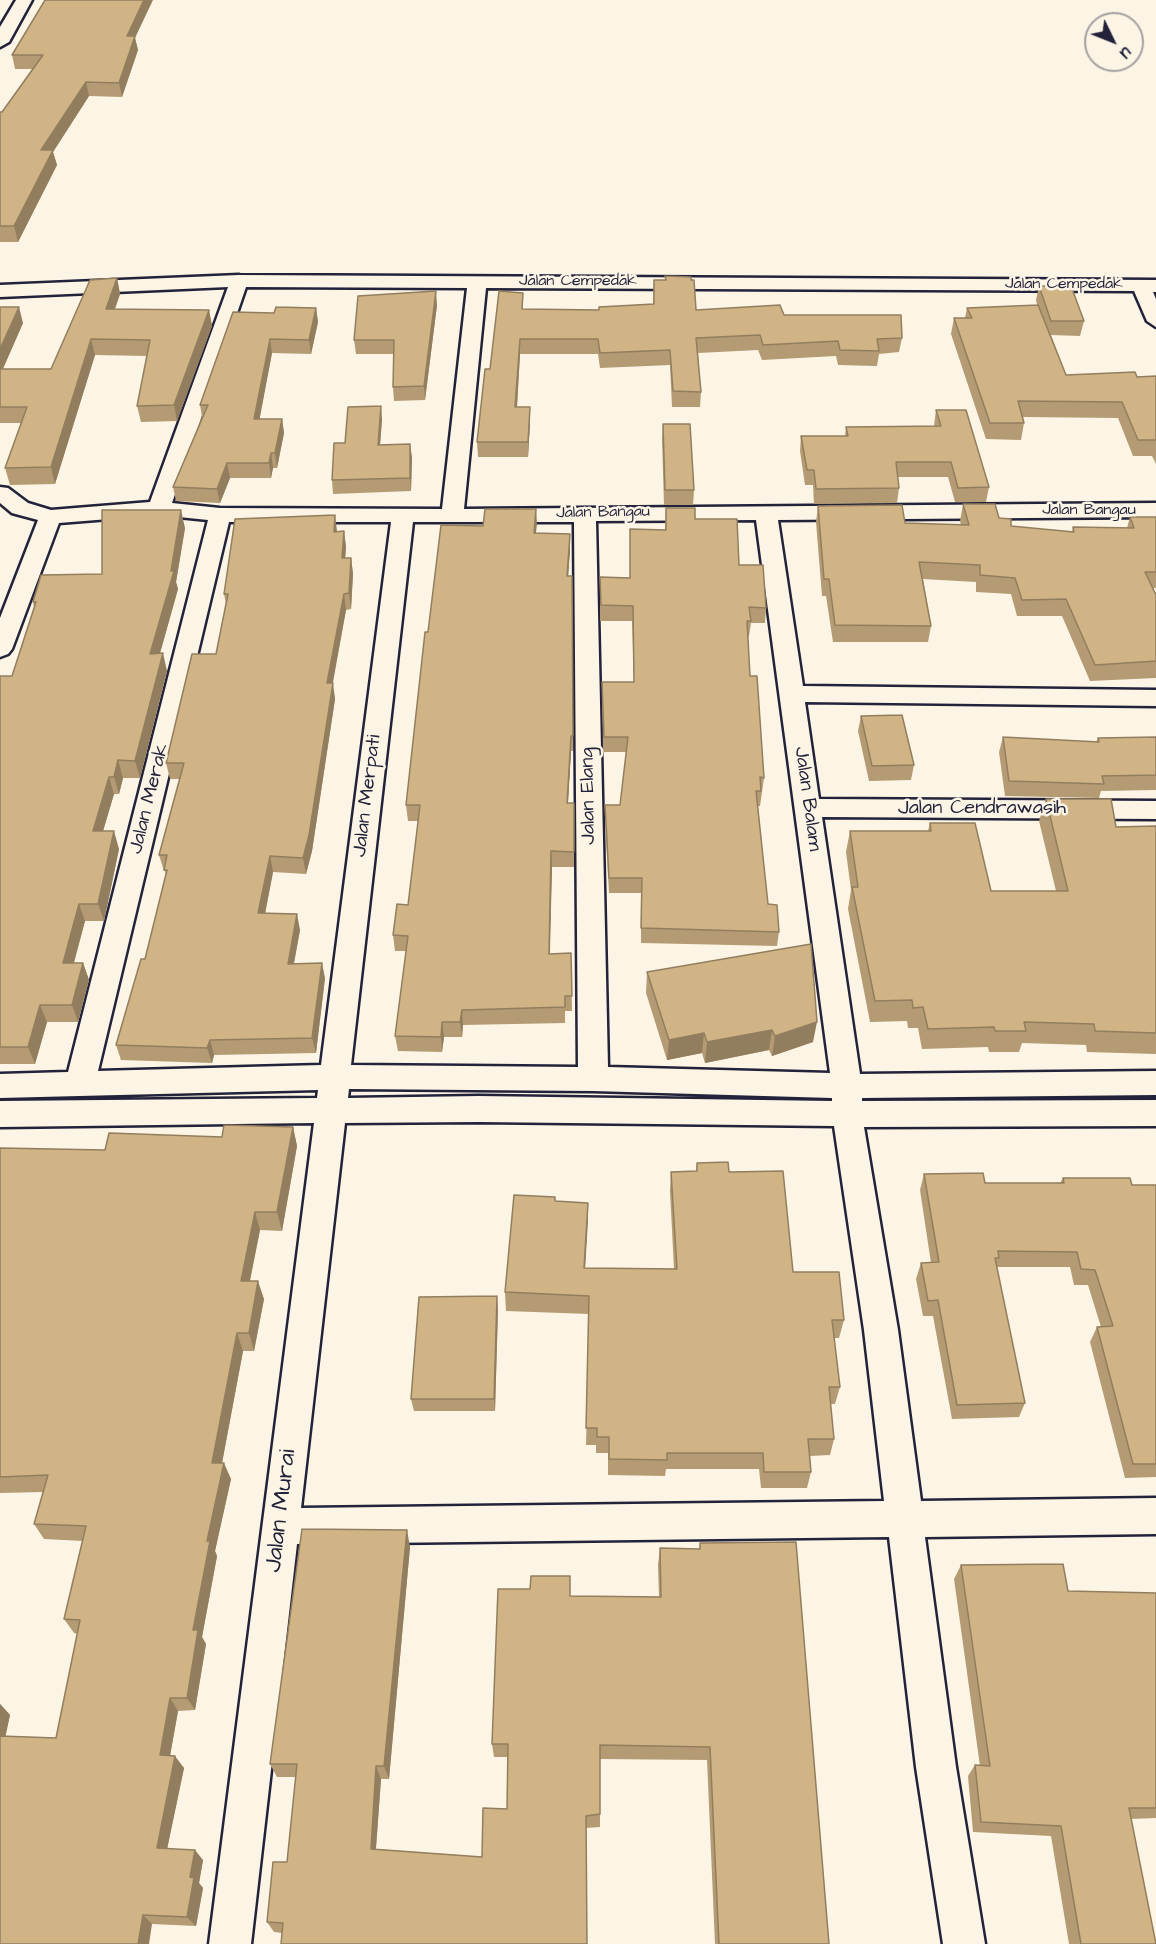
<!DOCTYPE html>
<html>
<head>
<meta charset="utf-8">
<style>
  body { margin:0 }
  #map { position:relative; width:1156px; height:1944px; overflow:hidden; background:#fcf5e5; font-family:"Architects Daughter",sans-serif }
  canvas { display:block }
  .north { position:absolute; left:1084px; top:12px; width:60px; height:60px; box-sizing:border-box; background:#fcf5e5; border:2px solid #a5a1a1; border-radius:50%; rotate:133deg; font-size:16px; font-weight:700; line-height:24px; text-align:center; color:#22223b }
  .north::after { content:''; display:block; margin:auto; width:21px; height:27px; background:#22223b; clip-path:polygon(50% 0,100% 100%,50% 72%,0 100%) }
</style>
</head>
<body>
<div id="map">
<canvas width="1156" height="1944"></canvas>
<div class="north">U</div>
</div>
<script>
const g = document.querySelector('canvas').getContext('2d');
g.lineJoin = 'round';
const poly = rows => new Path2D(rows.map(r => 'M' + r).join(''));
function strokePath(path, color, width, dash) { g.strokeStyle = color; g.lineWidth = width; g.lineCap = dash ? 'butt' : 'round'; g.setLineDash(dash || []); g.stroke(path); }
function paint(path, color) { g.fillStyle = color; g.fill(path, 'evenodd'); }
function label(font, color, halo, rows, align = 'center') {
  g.font = font + ' "Architects Daughter",sans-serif'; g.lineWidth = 5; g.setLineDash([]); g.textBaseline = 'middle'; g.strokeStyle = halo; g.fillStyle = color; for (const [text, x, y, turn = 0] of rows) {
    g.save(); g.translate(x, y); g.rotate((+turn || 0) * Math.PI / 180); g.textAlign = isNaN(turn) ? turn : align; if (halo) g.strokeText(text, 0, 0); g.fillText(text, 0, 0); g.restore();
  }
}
const minor = poly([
  [239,275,1156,280,1156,292,1153,292,1156,299,1156,327,1147,321,1134,291,486,288,464,509,1156,503,1156,517,778,520,803,686,1156,690,1156,706,805,702,819,799,1156,801,1156,819,822,817,860,1074,1156,1071,1156,1095,862,1098,862,1101,1156,1100,1156,1126,864,1127,898,1330,921,1501,1156,1498,1156,1534,925,1537,956,1767,985,1944,943,1944,916,1767,889,1537,297,1544,251,1944,209,1944,314,1123,0,1127,0,1101,317,1098,318,1090,0,1098,0,1074,68,1072,208,520,159,515,59,523,12,649,8,654,0,657,0,618,38,520,12,513,0,503,0,487,8,488,28,503,51,510,150,502,228,287,0,297,0,285,239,275],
  [246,287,467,288,442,509,220,508,172,503,246,287],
  [756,520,830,1073,608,1067,596,521,756,520],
  [229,522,391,522,321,1065,98,1071,229,522],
  [413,522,574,522,578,1067,351,1065,413,522],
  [349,1089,593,1091,832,1098,832,1101,479,1096,348,1098,349,1089],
  [479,1122,834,1126,864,1330,884,1501,301,1508,345,1123,479,1122]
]);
const tertiary = poly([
  [16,0,32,0,9,42,0,47,0,27,16,0]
]);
const wall = poly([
  [135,38,138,50,122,97,89,96,53,152,57,165,18,242,0,242,0,112,2,112,32,69,15,69,12,55],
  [117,278,120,294,115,309,209,310,212,326,177,421,141,422,137,406,147,356,95,355,55,484,10,485,5,468,21,423,0,423,0,307,23,323,3,369,51,369],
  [654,280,696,310,784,315,902,338,899,352,879,354,877,366,838,365,836,356,762,360,758,350,698,353,701,392,700,407,672,407,670,365,600,368,598,354,520,354,517,407,530,407,530,422,528,457,478,457,477,442,490,369,523,309,599,310,599,307,653,304],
  [1039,286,1084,321,1080,336,1051,335,1066,375,1137,377,1156,376,1156,464,1152,456,1133,456,1118,418,1023,417,1024,423,1021,440,986,439,951,334,954,318,965,318,967,308,1037,305,1036,300],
  [437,305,425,400,394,401,393,387,394,354,356,354,354,340],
  [316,308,318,322,311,354,272,353,259,419,282,419,284,433,277,468,273,468,271,478,230,478,220,503,176,501,173,487,202,417,200,405,274,313],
  [936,410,989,487,986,502,955,502,948,477,898,477,899,488,897,503,814,504,813,485,805,485,800,451,801,436,845,436,846,427,934,426],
  [382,419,380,445,412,457,411,491,333,494,332,480,345,443],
  [663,424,694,490,693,505,664,505,662,439],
  [963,504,999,518,1011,526,1072,532,1073,527,1127,528,1130,517,1156,517,1156,588,1153,588,1156,595,1156,678,1090,681,1062,616,1017,616,1011,594,976,592,976,582,923,579,931,626,928,642,833,642,826,596,822,596,816,522,818,506,905,523,961,525,960,521],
  [666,508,695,519,739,565,766,608,765,623,751,623,749,636,748,637,750,676,764,778,760,806,758,806,768,904,779,932,777,946,641,943,641,893,609,893,605,820,605,805,620,805,626,752,603,752,602,682,634,682,632,621,600,621,600,577,630,578,630,544,665,530],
  [536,509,536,533,570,534,570,550,568,576,572,576,573,751,571,751,568,803,574,803,574,867,552,867,550,954,571,953,572,1011,565,1011,565,1023,463,1025,462,1037,444,1037,442,1052,398,1051,395,1036,406,951,395,951,393,935,408,905,418,821,408,821,406,805,483,526],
  [185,528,176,582,178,589,160,653,167,671,140,778,123,778,119,794,114,794,103,831,119,849,104,921,85,921,74,963,83,963,89,980,78,1022,47,1022,35,1064,0,1064,0,676,12,676,34,607,33,602,102,574],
  [344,531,346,547,345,558,351,558,353,574,351,609,346,610,332,683,335,699,312,851,306,874,273,872,265,914,300,930,294,963,325,978,316,1053,214,1055,212,1063,121,1060,116,1045,145,959,166,875,165,871,164,871,159,855,180,779,170,779,166,763,216,654,226,604,224,594,337,532],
  [861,716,914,765,911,780,869,781,858,731],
  [1003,737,1096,742,1098,738,1156,737,1156,790,1101,791,1099,798,1005,796,999,752],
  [1046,799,1116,827,1156,826,1156,1054,1087,1052,1086,1045,1022,1043,1019,1052,989,1052,988,1047,922,1049,918,1028,908,1028,907,1021,870,1022,848,909,851,890,846,852,850,831,928,831,930,823,991,891,1056,891,1039,821],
  [647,972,813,1042,772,1056,769,1050,705,1063,702,1053,667,1060,646,993],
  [293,1127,297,1146,282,1231,260,1230,250,1281,264,1299,254,1351,243,1351,222,1463,231,1479,215,1551,217,1556,202,1637,206,1644,195,1710,178,1711,170,1756,184,1768,167,1849,203,1860,199,1883,203,1888,196,1926,152,1924,0,1944,0,1704,10,1715,5,1736,56,1738,78,1634,74,1633,64,1619,83,1541,44,1539,34,1524,43,1492,0,1493,0,1148,105,1150,222,1137],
  [697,1163,729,1172,793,1272,844,1320,839,1338,834,1338,840,1387,835,1404,830,1404,834,1439,830,1455,810,1456,811,1472,807,1488,761,1488,759,1469,666,1469,665,1476,608,1475,608,1453,596,1453,596,1445,586,1445,589,1314,506,1311,505,1292,555,1201,588,1203,585,1268,674,1269,670,1191,671,1172,696,1171],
  [924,1174,985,1183,1060,1183,1063,1178,1132,1185,1156,1185,1156,1477,1125,1478,1090,1342,1097,1327,1101,1327,1088,1285,1074,1285,1070,1267,996,1267,1025,1403,1019,1417,952,1419,933,1316,923,1316,916,1279,921,1263,931,1263,920,1190],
  [498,1309,495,1411,414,1411,411,1399],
  [700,1543,829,1944,715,1944,707,1760,600,1759,600,1827,586,1828,282,1933,274,1932,267,1922,287,1862,296,1777,277,1777,270,1764,410,1547,389,1779,381,1779,376,1849,482,1857,507,1809,508,1757,494,1757,492,1744,570,1596,659,1597,658,1565,660,1548,699,1549],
  [961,1565,1068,1591,1156,1593,1156,1818,1131,1819,1156,1944,1069,1944,1051,1836,973,1832,968,1776,975,1765,980,1766,954,1579]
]);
const shadedWall = poly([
  [144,0,153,0,135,38,138,50,122,97,119,83,127,36],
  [86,82,89,96,53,152,57,165,18,242,14,226,41,150],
  [117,278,120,294,109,325,106,309],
  [436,291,437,305,425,400,424,386],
  [19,307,23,323,0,375,0,349],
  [316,308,318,322,311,354,309,340],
  [209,310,212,326,177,421,174,405],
  [91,339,95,355,55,484,51,467],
  [270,339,272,353,257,433,254,419],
  [520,339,520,354,516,422,515,407],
  [381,406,382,419,379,458,378,445],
  [530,407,530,422,528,457,528,442],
  [282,419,284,433,277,468,275,453],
  [410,444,412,457,411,491,410,478],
  [271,453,273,468,271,478,269,463],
  [227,463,230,478,220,503,217,489],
  [536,509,537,524,534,549,534,533],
  [181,510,185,528,176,582,178,589,155,671,150,654,171,571],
  [335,515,337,531,336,548,334,532],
  [344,531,346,547,344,574,342,558],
  [570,534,570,550,567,592,567,576],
  [351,558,353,574,351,609,349,593],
  [344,594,346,610,330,699,327,683],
  [163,653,167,671,140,778,135,761],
  [333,683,335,699,312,851,306,874,303,858],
  [571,736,571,751,567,819,567,803],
  [118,760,123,778,119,794,114,777],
  [109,777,114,794,98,848,93,831],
  [114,831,119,849,104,921,98,904],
  [551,851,552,867,549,969,549,954],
  [270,856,273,872,262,929,258,913],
  [79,904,85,921,69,980,63,963],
  [297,914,300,930,291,979,288,964],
  [83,963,89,980,78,1022,72,1005],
  [322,963,325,978,316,1053,312,1038],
  [40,1005,47,1022,35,1064,28,1047],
  [462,1010,463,1025,462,1037,460,1022],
  [442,1022,444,1037,442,1052,441,1037],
  [817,1022,813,1042,772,1056,775,1036],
  [772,1030,769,1050,705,1063,707,1042],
  [704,1033,702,1053,667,1060,669,1040],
  [210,1040,214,1055,212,1063,207,1048],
  [293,1127,297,1146,282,1231,277,1212],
  [588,1203,588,1221,584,1286,584,1268],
  [255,1212,260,1230,246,1299,241,1281],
  [258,1281,264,1299,254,1351,249,1333],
  [497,1296,498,1309,495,1411,494,1399],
  [237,1333,243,1351,219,1479,212,1463],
  [224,1463,231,1479,215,1551,217,1556,202,1637,206,1644,195,1710,187,1698,193,1630,207,1541],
  [407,1530,410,1547,389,1779,384,1766],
  [170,1698,178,1711,168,1767,160,1755],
  [0,1704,10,1715,3,1748,0,1745],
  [175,1756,184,1768,165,1859,157,1848],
  [376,1766,381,1779,375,1860,371,1849],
  [195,1850,203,1860,199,1883,203,1888,196,1926,187,1917,190,1877],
  [143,1915,152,1924,149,1944,138,1944]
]);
const building = poly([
  [45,0,144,0,127,36,135,36,119,83,86,82,41,150,53,150,14,226,0,226,0,112,2,112,43,55,12,55,45,0],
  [665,276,691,277,691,280,694,280,696,310,780,305,784,315,901,315,902,338,877,339,879,351,840,350,838,341,763,345,760,335,696,338,701,392,673,391,670,350,600,353,598,339,520,339,515,407,530,407,528,442,477,442,485,369,490,369,499,291,523,293,522,309,599,310,599,307,654,304,654,280,666,280,665,276],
  [117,278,106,309,209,310,174,405,137,406,150,340,91,339,51,467,5,468,27,407,0,407,0,369,51,369,90,280,117,278],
  [1039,286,1071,286,1084,321,1051,321,1039,286],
  [436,291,424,386,393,387,394,340,354,340,358,296,436,291],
  [1038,305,1066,375,1135,372,1137,377,1156,376,1156,440,1138,440,1122,402,1018,401,1024,423,990,423,954,318,972,318,967,308,1038,305],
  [0,307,19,307,0,349,0,307],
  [276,307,316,308,309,340,270,339,254,419,282,419,275,453,271,453,269,463,227,463,217,489,173,487,208,405,200,405,233,312,274,313,276,307],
  [381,406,378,445,410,444,410,478,332,480,334,443,345,443,348,407,381,406],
  [936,410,966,410,989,487,958,488,951,462,896,462,899,488,816,489,814,470,807,470,801,436,848,436,846,427,941,426,936,410],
  [663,424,690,424,694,490,665,490,663,424],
  [963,504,995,504,999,518,1011,519,1011,526,1074,532,1073,527,1134,528,1130,517,1156,517,1156,572,1145,572,1156,595,1156,661,1095,665,1066,599,1022,600,1015,578,980,575,980,565,919,562,931,626,835,625,829,579,824,579,818,506,902,505,905,523,969,525,963,504],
  [666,508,695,508,695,519,737,519,739,565,763,565,766,608,749,607,751,621,747,621,750,676,757,676,764,778,760,777,761,791,756,791,768,904,777,905,779,932,641,928,642,878,609,878,605,805,620,805,628,737,604,737,602,682,634,682,633,606,601,605,600,577,630,578,630,529,666,530,666,508],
  [485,509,536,509,534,533,570,534,567,576,572,576,573,736,571,736,567,803,574,803,574,852,551,851,549,954,571,953,572,996,565,996,565,1007,462,1010,460,1022,442,1022,441,1037,395,1036,408,936,393,935,397,904,408,905,420,805,406,805,425,632,428,632,441,525,483,526,485,509],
  [102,510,181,510,171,571,174,571,150,654,163,653,135,761,118,760,114,777,109,777,93,831,114,831,98,904,79,904,63,963,83,963,72,1005,40,1005,28,1047,0,1047,0,676,12,676,36,602,33,602,41,575,102,574,102,510],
  [335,515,334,532,344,531,342,558,351,558,349,593,344,594,327,683,333,683,309,835,303,858,270,856,258,913,297,914,288,964,322,963,312,1038,210,1040,207,1048,116,1045,141,959,145,959,167,870,164,870,167,855,159,855,184,763,166,763,192,654,216,654,228,594,224,594,235,519,335,515],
  [902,715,914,765,872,766,861,716,902,715],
  [1003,737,1099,742,1098,738,1156,737,1156,775,1102,776,1104,784,1009,781,1003,737],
  [1046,799,1111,799,1116,827,1156,826,1156,1033,1095,1031,1094,1024,1024,1022,1026,1031,995,1031,994,1027,928,1029,923,1007,913,1008,912,1000,875,1001,852,887,858,887,850,831,931,831,930,823,975,823,991,891,1068,891,1046,799],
  [811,944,817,1022,775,1036,772,1030,707,1042,704,1033,669,1040,647,972,811,944],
  [224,1125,293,1127,277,1212,255,1212,241,1281,258,1281,249,1333,237,1333,212,1463,224,1463,207,1541,210,1541,193,1630,198,1630,187,1698,170,1698,160,1755,175,1756,157,1848,195,1850,190,1877,194,1878,187,1917,143,1915,138,1944,0,1944,0,1736,56,1738,80,1620,64,1619,86,1526,34,1524,48,1475,0,1477,0,1148,105,1150,109,1133,222,1137,224,1125],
  [728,1162,729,1172,783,1171,793,1272,839,1272,844,1320,832,1320,840,1387,829,1387,834,1439,808,1439,811,1472,764,1472,763,1453,667,1453,667,1460,609,1459,609,1437,597,1437,597,1428,586,1428,589,1296,505,1292,514,1195,555,1197,555,1201,588,1203,584,1268,677,1269,671,1172,697,1171,697,1163,728,1162],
  [983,1173,985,1183,1064,1183,1063,1178,1130,1178,1132,1185,1156,1185,1156,1464,1133,1464,1097,1327,1113,1326,1095,1270,1081,1269,1077,1252,998,1251,999,1258,995,1258,1025,1403,957,1405,938,1300,928,1301,921,1263,939,1262,924,1174,983,1173],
  [497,1296,494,1399,411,1399,419,1297,497,1296],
  [302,1529,407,1530,384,1766,376,1766,371,1849,482,1857,483,1808,507,1809,508,1744,492,1744,498,1589,530,1589,531,1576,570,1576,570,1596,661,1597,660,1548,700,1549,700,1543,796,1542,829,1944,719,1944,710,1747,600,1745,600,1814,586,1816,587,1944,281,1944,283,1923,267,1922,273,1862,287,1862,297,1764,270,1764,302,1529],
  [1063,1564,1068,1591,1156,1593,1156,1808,1129,1808,1156,1944,1081,1944,1061,1826,981,1822,975,1765,990,1766,961,1565,1063,1564]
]);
const farStreetnames = [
  ["Jalan Cempedak",578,282],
  ["Jalan Cempedak",1064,285],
  ["Jalan Bangau",1089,511],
  ["Jalan Bangau",603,513,-1]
];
const streetNames = [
  ["Jalan Merpati",368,796,-83],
  ["Jalan Elang",589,796,-91],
  ["Jalan Merak",150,799,-76],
  ["Jalan Balam",807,799,82],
  ["Jalan Cendrawasih",982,809]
];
const nearStreetnames = [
  ["Jalan Murai",282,1511,-83]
];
strokePath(minor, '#22223b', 5);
strokePath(tertiary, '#22223b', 5);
paint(minor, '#fcf5e5');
paint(tertiary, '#fcf5e5');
paint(wall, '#b49b73');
paint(shadedWall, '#927e5e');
paint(building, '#d1b486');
strokePath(building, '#927e5e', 1.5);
label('16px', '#22223b', '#fcf5e5', farStreetnames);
label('20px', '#22223b', '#fcf5e5', streetNames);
label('24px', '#22223b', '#fcf5e5', nearStreetnames);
</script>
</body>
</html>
